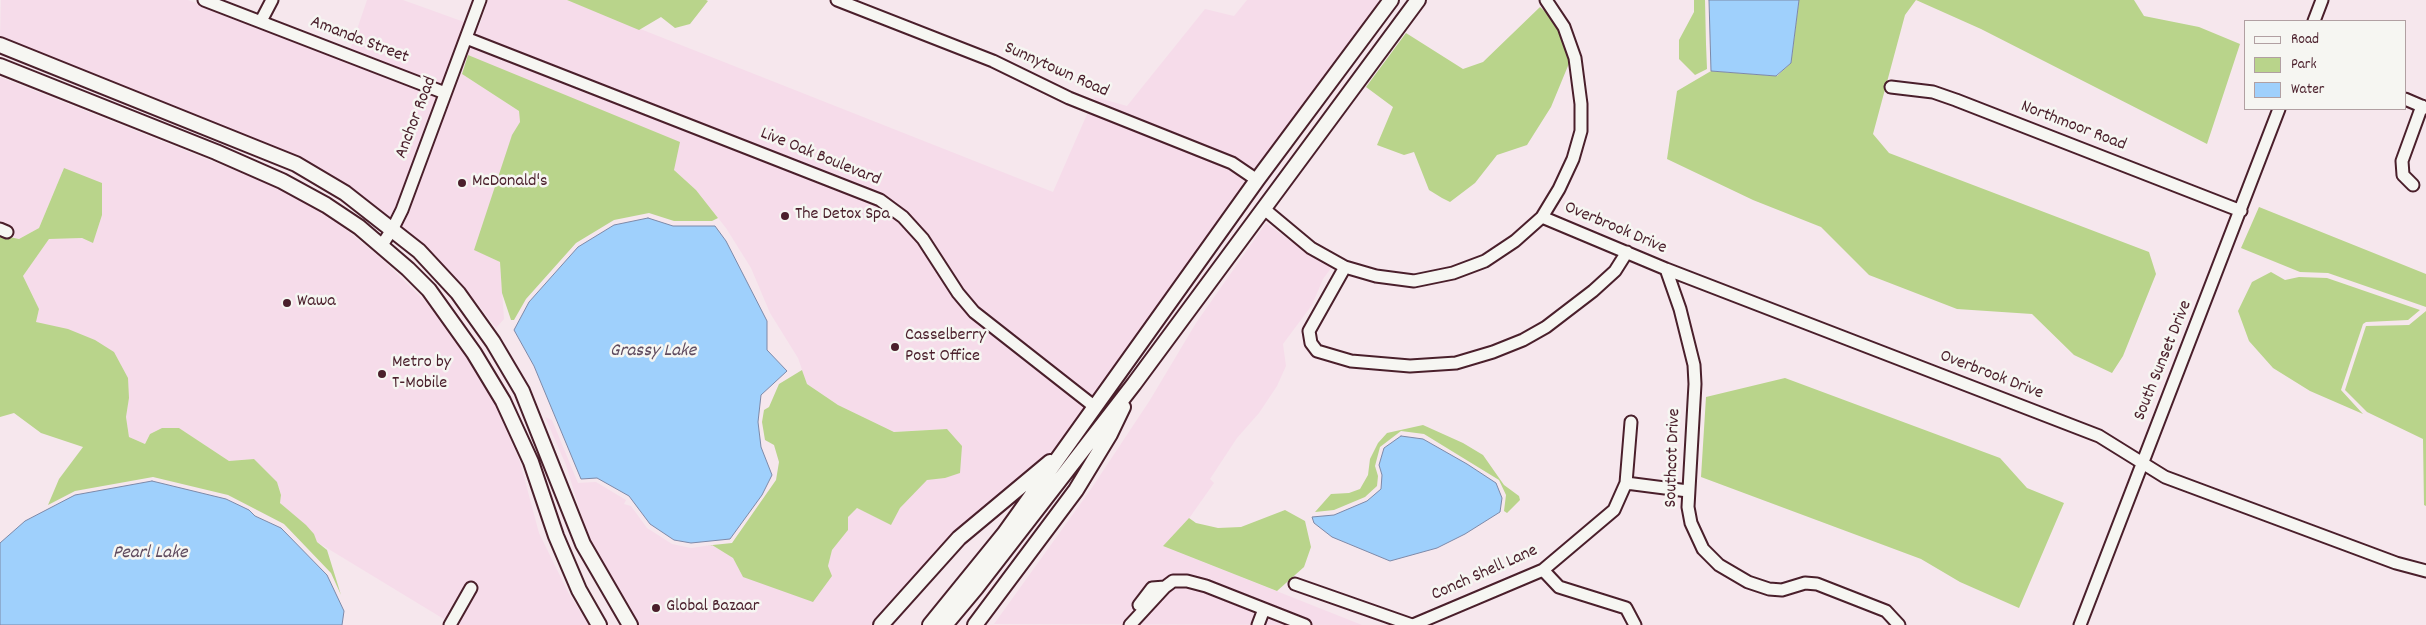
<!DOCTYPE html>
<html>
<head>
<meta charset="utf-8">
<style>
  body { margin:0 }
  #map { position:relative; width:2426px; height:625px; overflow:hidden; background:#f6e7ed; font-family:Dekko,sans-serif }
  canvas { display:block }
  .legend { position:absolute; left:2244px; top:20px; width:162px; height:90px; box-sizing:border-box; background:#f6f6f2; border:1px solid #b1a0a2; margin:0; padding:6px 9px; list-style:none; font-size:15px; color:#4a1f2b }
  .legend li { display:flex; align-items:center; gap:10px; height:25px }
  .legend b { width:25px; border:1px solid #b1a0a2 }
</style>
</head>
<body>
<div id="map">
<canvas width="2426" height="625"></canvas>
<ul class="legend">
<li><b style="height:6px;background:#f6f6f2"></b>Road</li>
<li><b style="height:14px;background:#b9d48b"></b>Park</li>
<li><b style="height:14px;background:#9fd0fc"></b>Water</li>
</ul>
</div>
<script>
const g = document.querySelector('canvas').getContext('2d');
g.lineJoin = 'round';
function paint(path, color) { g.fillStyle = color; g.fill(path, 'evenodd'); }
const poly = rows => new Path2D(rows.map(r => 'M' + r).join(''));
function strokePath(path, color, width, dash) { g.strokeStyle = color; g.lineWidth = width; g.lineCap = dash ? 'butt' : 'round'; g.setLineDash(dash || []); g.stroke(path); }
function label(font, color, halo, rows, align = 'center') {
  g.font = font + ' Dekko,sans-serif'; g.lineWidth = 5; g.setLineDash([]); g.textBaseline = 'middle'; g.strokeStyle = halo; g.fillStyle = color; for (const [text, x, y, turn = 0] of rows) {
    g.save(); g.translate(x, y); g.rotate((+turn || 0) * Math.PI / 180); g.textAlign = isNaN(turn) ? turn : align; if (halo) g.strokeText(text, 0, 0); g.fillText(text, 0, 0); g.restore();
  }
}
const built = poly([
  [1,0,188,0,439,96,392,219,360,194,306,161,227,127,0,37],
  [367,0,403,0,467,23,443,85,350,50],
  [488,0,567,0,1053,192,1088,112,1230,168,1249,181,1091,397,977,308,883,196,472,34,476,26,479,27],
  [1247,0,1377,0,1383,3,1255,172,1234,158,1093,102,1095,97,1127,106,1205,9,1234,16],
  [469,45,878,205,899,221,919,243,970,316,1085,406,1055,452,1005,492,874,625,636,625,592,550,566,465,545,417,552,420,578,483,596,482,626,500,624,504,631,506,647,528,672,544,691,548,712,545,733,558,743,577,828,566,832,550,848,530,848,517,857,508,891,524,900,508,927,479,945,478,947,429,894,432,838,405,807,384,798,358,770,313,751,268,726,228,696,190,674,170,468,55,462,74,519,111,520,122,513,135,475,250,500,262,504,319,496,328,477,303,400,225],
  [0,77,282,189,336,221,382,259,424,300,460,345,491,394,520,462,539,533,568,592,589,625,456,625,477,586,469,581,447,621,317,542,314,534,280,503,281,494,277,482,254,459,229,461,179,428,162,428,150,434,145,444,129,437,126,417,129,398,35,322,39,309,23,276,49,239,82,238,93,243,64,168,39,228,19,239,11,236,14,228,0,223],
  [1266,223,1303,250,1332,267,1323,279,1312,305,1283,344,1286,366,1277,386,1259,413,1237,438,1210,479,1214,483,1190,517,1163,546,1362,625,994,624,1091,489,1150,400,1196,323]
]);
const green = poly([
  [567,0,706,0,708,1,690,24,675,28,661,17,639,30],
  [1694,0,1705,0,1706,44,1707,69,1695,75,1679,59,1679,40,1694,12],
  [1799,0,1916,0,1905,15,1873,134,1889,153,2149,252,2156,274,2123,356,2112,373,2074,355,2032,314,1957,309,1869,275,1821,227,1753,200,1667,159,1677,91,1711,71,1777,76,1791,63],
  [1916,0,2134,0,2144,16,2199,27,2240,44,2207,144,1981,29],
  [1540,7,1553,19,1560,30,1570,61,1551,107,1527,145,1497,155,1475,183,1450,202,1442,198,1429,190,1414,152,1404,155,1377,145,1393,107,1366,87,1406,33,1463,69,1483,62],
  [468,55,680,142,674,170,696,190,718,218,712,221,674,221,649,213,614,220,576,243,526,299,514,320,511,320,502,293,500,262,474,250,512,135,520,122,519,111,462,74],
  [64,168,102,183,102,215,93,243,82,238,49,239,23,276,39,309,36,322,68,329,95,340,114,352,128,378,129,398,126,417,129,437,145,444,150,434,162,428,179,428,229,461,254,459,277,482,281,495,280,503,306,525,314,534,317,542,327,550,341,595,331,573,284,524,228,495,153,477,75,491,48,505,59,479,83,447,41,433,14,413,0,417,0,235,19,239,39,228],
  [2259,207,2426,274,2426,307,2328,273,2300,272,2241,248],
  [2271,272,2285,280,2299,277,2327,278,2420,310,2408,320,2366,322,2363,324,2341,390,2363,414,2310,391,2273,368,2249,341,2238,311,2252,282],
  [2426,311,2426,506,2424,505,2423,439,2367,412,2345,390,2366,326,2409,325],
  [802,370,807,384,838,405,894,432,947,429,962,446,960,473,945,478,927,480,900,508,891,525,857,508,848,517,848,530,832,550,828,566,832,576,813,602,743,577,733,558,712,545,703,546,732,543,776,480,779,462,774,445,765,440,762,422,764,410,769,407,779,384],
  [1785,378,2000,458,2027,488,2064,503,2019,608,1960,582,1921,559,1701,477,1706,397],
  [1423,425,1463,443,1483,455,1504,485,1519,496,1520,500,1507,513,1504,511,1506,495,1499,480,1424,434,1401,431,1380,447,1375,466,1378,476,1377,486,1365,497,1334,510,1315,512,1331,494,1349,493,1360,489,1368,475,1370,459,1378,443,1387,433],
  [1285,510,1305,521,1311,547,1304,567,1277,591,1163,546,1189,518,1196,523,1218,528,1241,527]
]);
const water = poly([
  [1709,0,1799,0,1791,63,1776,76,1711,71,1709,0],
  [648,218,673,226,715,226,726,241,767,321,767,350,787,371,761,395,758,422,761,447,772,475,762,495,730,539,691,543,674,540,650,524,629,496,597,478,581,479,534,366,514,330,529,302,578,247,614,225,648,218],
  [1401,436,1423,439,1467,464,1496,483,1502,498,1500,512,1465,534,1437,548,1390,561,1332,537,1314,523,1312,517,1334,515,1367,501,1381,489,1382,475,1379,465,1384,448,1401,436],
  [152,481,226,499,249,510,255,516,281,528,327,575,344,611,342,625,0,625,0,543,25,521,75,495,152,481]
]);
const minor = poly([
  [204,0,445,93],
  [837,0,993,61,1069,98,1232,163,1257,180],
  [261,21,272,0],
  [2314,21,2322,0],
  [466,38,880,200,903,217,923,239,958,293,974,312,1095,407],
  [1891,87,1933,92,1956,100,2241,211],
  [2405,99,2426,108],
  [2413,185,2403,175,2402,161,2422,106],
  [1263,208,1311,248,1345,267,1376,276,1414,281,1453,273,1485,261,1515,241,1542,217,1559,189,1573,159,1581,131,1581,104,1575,58,1564,27,1546,0],
  [1542,217,1666,269,2099,436,2165,477,2396,563,2426,571],
  [0,229,7,232],
  [382,245,393,228,402,210,480,0],
  [1345,267,1309,331,1311,343,1317,351,1351,361,1410,366,1456,363,1493,352,1523,340,1546,327,1593,291,1615,271,1627,252],
  [1666,269,1680,309,1694,365,1695,384,1688,507,1691,523,1703,549,1719,565,1748,582,1769,589,1782,590,1805,583,1817,584,1886,611,1899,625],
  [1626,483,1688,491],
  [1543,570,1559,587,1626,608,1635,625],
  [1295,584,1412,625],
  [1139,605,1152,588,1165,587],
  [450,625,471,588],
  [1130,625,1165,587,1173,581,1187,581,1206,586,1305,625],
  [1258,625,1264,609],
  [1413,625,1543,570,1614,510,1626,483,1631,422],
  [2080,625,2279,109]
]);
const major = poly([
  [0,45,296,164,345,193,419,251,458,293,493,342,522,391,583,544,630,625],
  [0,66,216,152,282,181,326,205,359,227,408,269,429,290,474,353,503,401,531,462,556,536,579,590,599,625],
  [881,625,959,538,1050,462],
  [930,625,1004,534,1257,180,1391,0],
  [945,625,976,588,1134,384,1418,0],
  [975,625,1076,490,1110,434,1123,407]
]);
const markers = [
  [462,183,5,"#4a1f2b"],
  [785,216,5,"#4a1f2b"],
  [287,303,5,"#4a1f2b"],
  [895,347,5,"#4a1f2b"],
  [382,374,5,"#4a1f2b"],
  [656,608,5,"#4a1f2b"]
];
const streetNames = [
  ["Amanda Street",359,41,21],
  ["Sunnytown Road",1056,71,24],
  ["Anchor Road",417,118,-69],
  ["Northmoor Road",2073,127,21],
  ["Live Oak Boulevard",820,158,22],
  ["Overbrook Drive",1615,229,23],
  ["South Sunset Drive",2164,361,-68],
  ["Overbrook Drive",1991,376,21],
  ["Southcot Drive",1674,458,-88],
  ["Conch Shell Lane",1485,574,-24]
];
const poiNames = [
  ["McDonald's",472,183],
  ["The Detox Spa",795,216],
  ["Wawa",297,303],
  ["Casselberry",905,337],
  ["Post Office",905,358],
  ["Metro by",392,364],
  ["T-Mobile",392,385],
  ["Global Bazaar",666,608]
];
const waterNames = [
  ["Grassy Lake",653,352],
  ["Pearl Lake",150,554]
];
paint(built, '#f6dcea');
paint(green, '#b9d48b');
paint(water, '#9fd0fc');
strokePath(water, '#7d89a8', 1);
strokePath(minor, '#4a1f2b', 15);
strokePath(major, '#4a1f2b', 18);
strokePath(minor, '#f6f6f2', 11);
strokePath(major, '#f6f6f2', 14);
for (const [x, y, r, color] of markers) { const dot = new Path2D(); dot.arc(x, y, r, 0, 2 * Math.PI); g.fillStyle = color; g.fill(dot); strokePath(dot, '#f6f6f2', 2); }
label('18px', '#4a1f2b', '#f6f6f2', streetNames);
label('18px', '#4a1f2b', '#f6f6f2', poiNames, 'left');
label('italic 19px', '#5f4b5f', '#f6f6f2', waterNames);
</script>
</body>
</html>
